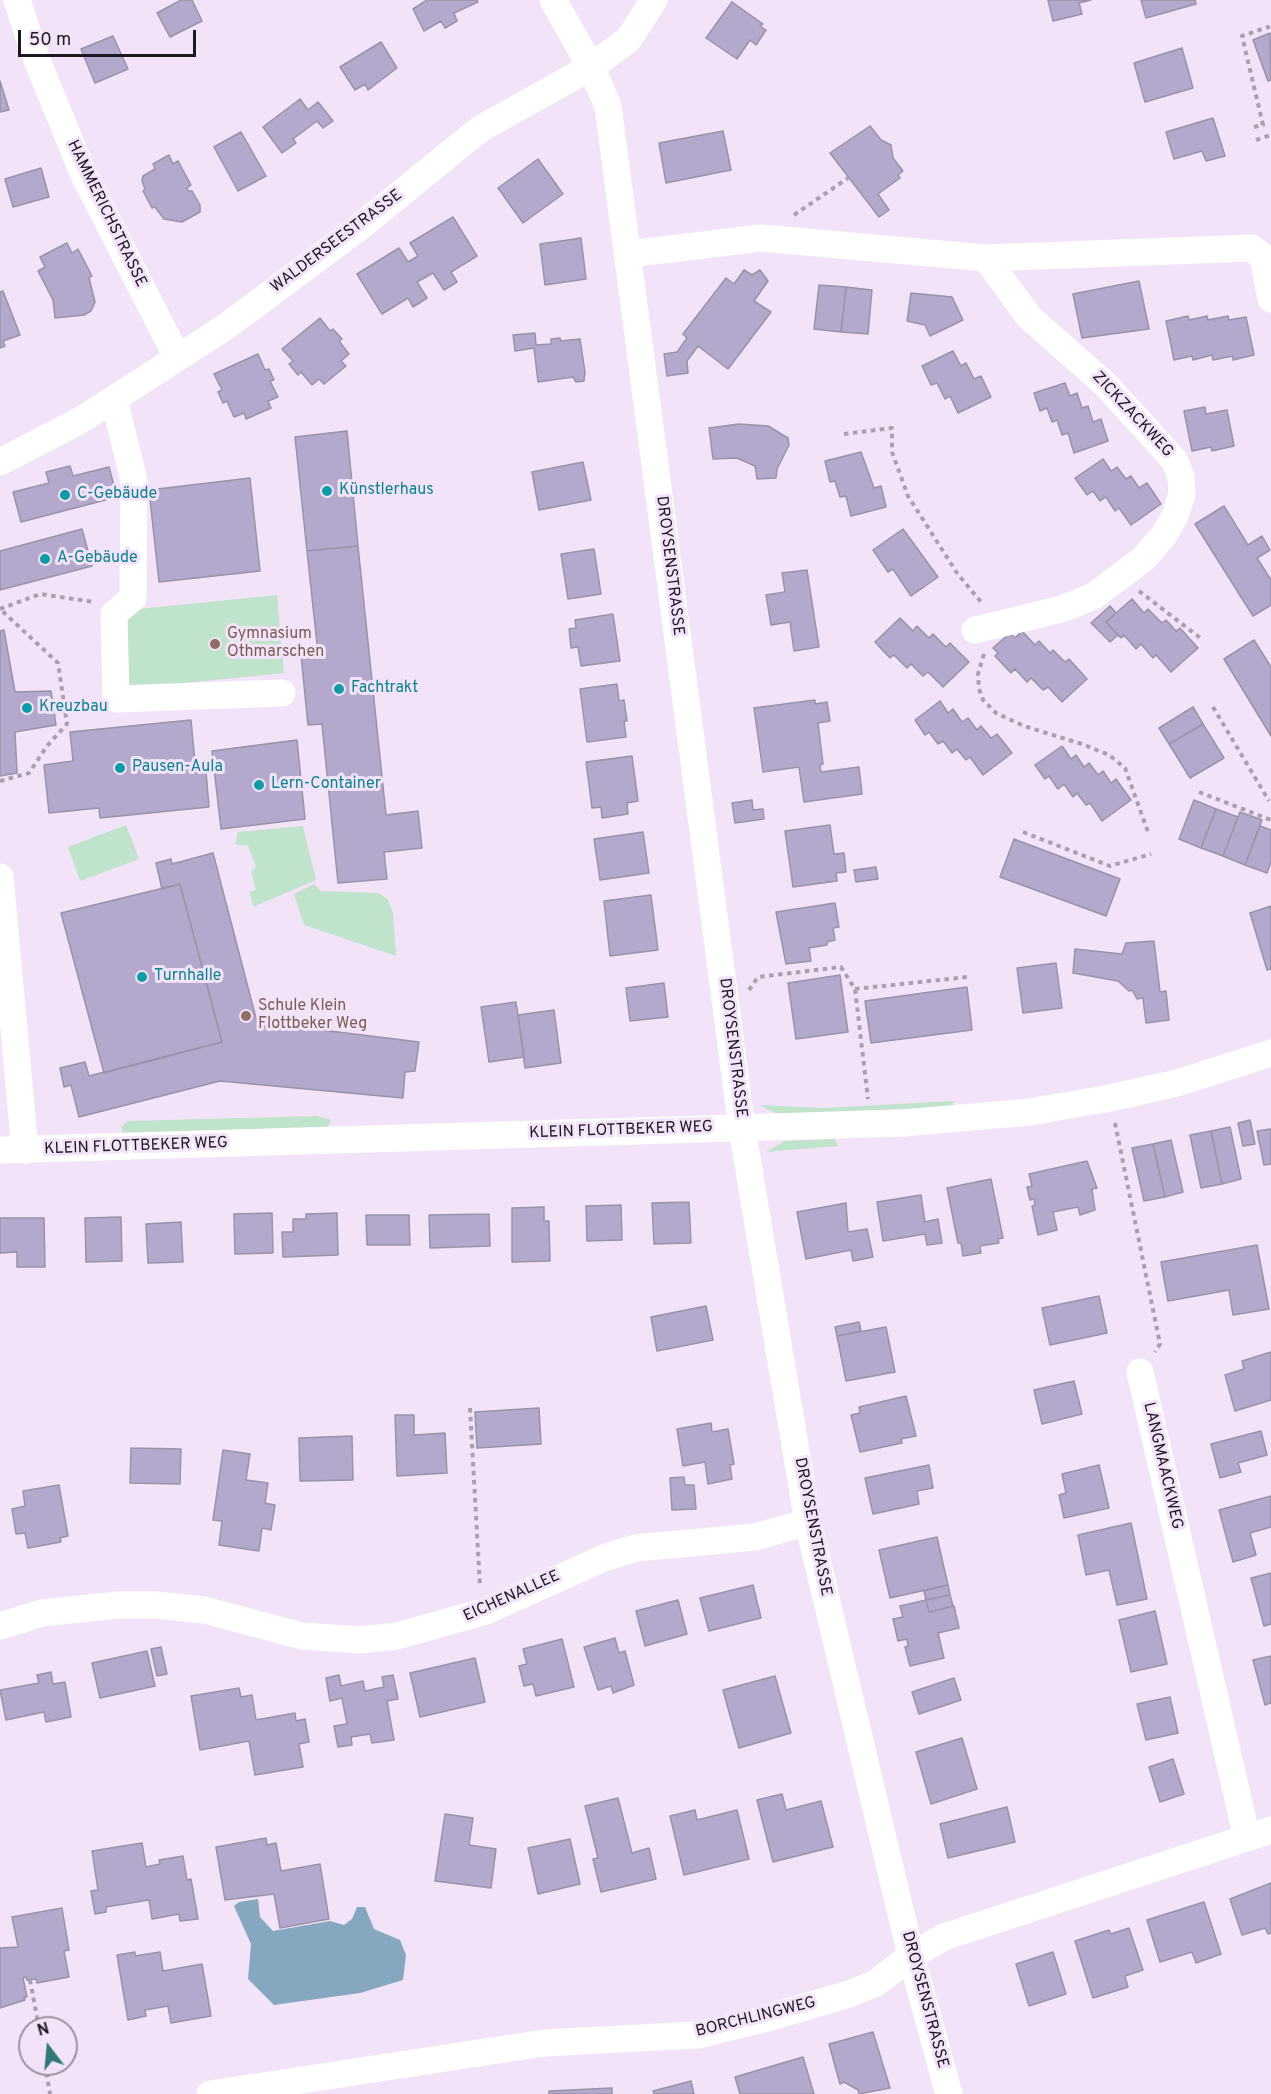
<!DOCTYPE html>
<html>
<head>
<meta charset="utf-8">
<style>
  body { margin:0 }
  #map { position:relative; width:1271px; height:2094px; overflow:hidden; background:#f3e3f8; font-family:Overpass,sans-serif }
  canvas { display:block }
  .north { position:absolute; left:18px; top:2016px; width:60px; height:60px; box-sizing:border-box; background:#f3e3f8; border:2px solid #9d91a1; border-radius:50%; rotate:344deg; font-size:16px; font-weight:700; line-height:24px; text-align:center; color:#1d171f }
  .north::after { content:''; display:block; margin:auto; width:21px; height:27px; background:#2f7976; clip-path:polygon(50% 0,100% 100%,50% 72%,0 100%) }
  .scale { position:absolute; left:18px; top:30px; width:178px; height:27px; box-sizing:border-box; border:3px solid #1d171f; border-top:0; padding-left:8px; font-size:18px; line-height:21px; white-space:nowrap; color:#1d171f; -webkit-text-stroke:4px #f3e3f8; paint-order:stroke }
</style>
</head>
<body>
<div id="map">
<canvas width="1271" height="2094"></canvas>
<div class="north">N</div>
<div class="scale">50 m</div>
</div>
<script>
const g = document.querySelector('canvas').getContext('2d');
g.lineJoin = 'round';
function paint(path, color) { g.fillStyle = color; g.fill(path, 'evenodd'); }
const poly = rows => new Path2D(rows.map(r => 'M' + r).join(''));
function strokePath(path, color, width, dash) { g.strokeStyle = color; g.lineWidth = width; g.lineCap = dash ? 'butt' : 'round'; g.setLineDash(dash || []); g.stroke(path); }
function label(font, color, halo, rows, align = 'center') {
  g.font = font + ' Overpass,sans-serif'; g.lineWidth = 6; g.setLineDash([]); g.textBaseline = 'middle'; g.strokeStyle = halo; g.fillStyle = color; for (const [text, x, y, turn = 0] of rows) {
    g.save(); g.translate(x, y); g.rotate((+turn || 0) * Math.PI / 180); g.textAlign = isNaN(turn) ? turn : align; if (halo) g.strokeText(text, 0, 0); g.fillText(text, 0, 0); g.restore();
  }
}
const green = poly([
  [277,595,284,673,127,689,119,611],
  [126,825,139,859,80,881,68,847],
  [303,826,316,880,253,907,250,892,256,890,251,871,256,867,248,846,235,844,238,832],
  [314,884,321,891,379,893,388,900,393,913,396,956,304,925,294,894],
  [954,1101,952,1107,778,1114,759,1105,822,1108],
  [317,1116,331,1120,327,1128,123,1133,121,1127,128,1121],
  [835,1139,838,1146,766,1152,785,1141]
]);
const water = poly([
  [258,1899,260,1917,273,1931,330,1921,344,1925,352,1919,357,1907,365,1907,374,1929,400,1940,406,1955,403,1980,360,1993,274,2005,248,1979,251,1944,234,1906,239,1902]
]);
const building = poly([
  [181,0,192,0,202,21,170,37,157,13,181,0],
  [427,0,477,0,478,2,454,13,457,21,445,28,441,21,424,31,413,9,427,0],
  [1048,0,1091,0,1079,3,1082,14,1053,21,1048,0],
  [1141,0,1195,0,1196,4,1146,18,1141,0],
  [732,2,763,24,760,26,766,30,756,45,750,40,737,59,706,38,732,2],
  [1270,33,1271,80,1268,81,1253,40,1270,33],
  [113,36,128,69,95,83,81,49,113,36],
  [381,42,397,68,368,90,365,84,355,90,340,67,381,42],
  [1182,48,1193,88,1145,102,1134,63,1182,48],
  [0,81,9,110,0,112,0,81],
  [300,99,308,110,318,102,333,121,323,128,317,121,293,139,296,143,282,153,263,127,300,99],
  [1213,118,1225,156,1206,161,1202,151,1174,159,1166,132,1213,118],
  [870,126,881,140,891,145,893,158,903,171,898,175,900,178,878,194,889,210,879,217,830,153,870,126],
  [723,131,731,170,666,183,659,143,723,131],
  [241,132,266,176,238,191,214,147,241,132],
  [169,155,173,164,178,161,191,185,187,188,188,191,192,191,200,205,200,212,182,222,164,219,155,207,152,208,143,191,145,189,142,181,143,176,155,169,153,164,169,155],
  [538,159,563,194,523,223,498,188,538,159],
  [41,168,49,197,13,207,5,179,41,168],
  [453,217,477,256,451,272,457,282,444,290,433,273,417,282,427,298,413,307,408,298,382,314,357,274,399,248,408,262,418,256,410,243,453,217],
  [581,238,586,279,545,285,540,244,581,238],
  [67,243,72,253,78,249,92,276,89,278,95,302,91,311,84,315,55,318,53,300,38,271,45,267,40,257,67,243],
  [744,270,752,275,760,270,768,281,754,301,771,312,728,369,698,346,687,361,688,373,667,376,664,354,677,352,687,338,683,334,726,278,734,284,744,270],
  [1139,281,1149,329,1082,338,1073,294,1139,281],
  [819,285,846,287,841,332,814,329,819,285],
  [846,287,872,290,868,334,841,332,846,287],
  [3,291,20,335,3,341,5,346,0,348,0,292,3,291],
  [911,293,952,297,963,320,930,336,925,325,907,321,911,293],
  [1188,316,1189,320,1207,316,1208,320,1228,316,1229,320,1246,317,1254,355,1233,360,1233,356,1213,360,1212,355,1193,360,1192,356,1174,360,1166,321,1188,316],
  [320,318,330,331,333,329,342,339,339,341,349,354,341,361,346,366,324,384,319,379,312,385,301,372,298,375,289,364,293,361,282,349,320,318],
  [535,333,536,345,551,344,551,339,560,338,561,341,580,339,585,372,584,381,576,382,573,377,538,382,534,348,515,351,513,335,535,333],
  [953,351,961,366,966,363,974,379,981,376,991,397,958,413,950,396,945,399,937,383,931,385,922,366,953,351],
  [258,354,265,370,269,369,274,380,270,381,278,397,268,401,271,408,246,419,244,413,234,417,227,401,223,403,218,392,222,390,214,374,258,354],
  [1065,383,1070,396,1077,393,1082,408,1088,406,1093,422,1101,419,1108,441,1074,453,1068,433,1062,435,1057,420,1052,422,1047,408,1040,411,1034,393,1065,383],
  [1205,407,1206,414,1227,410,1234,446,1212,451,1211,447,1192,451,1184,411,1205,407],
  [739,424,768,426,788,438,789,445,777,469,776,478,757,479,755,466,737,458,713,459,709,428,739,424],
  [347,431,358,546,307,551,295,437,347,431],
  [861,452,874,488,881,486,886,507,851,516,846,496,840,497,835,481,830,482,825,461,861,452],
  [1103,459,1111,471,1117,467,1126,479,1131,476,1139,488,1147,483,1161,504,1131,525,1119,508,1115,511,1106,497,1100,501,1093,491,1087,495,1075,478,1103,459],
  [583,462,591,500,539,510,532,472,583,462],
  [70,466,73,476,109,467,117,497,21,522,13,492,49,483,46,472,70,466],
  [250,478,260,571,159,582,149,490,250,478],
  [1224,506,1248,545,1262,536,1270,550,1257,558,1271,580,1271,605,1253,616,1195,524,1224,506],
  [82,529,92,566,0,590,0,551,82,529],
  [903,529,938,577,911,596,893,569,888,572,873,550,903,529],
  [358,546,386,815,418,811,422,848,384,852,387,879,338,883,322,724,308,725,301,655,318,653,307,551,358,546],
  [594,549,601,594,568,599,561,554,594,549],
  [807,570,819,647,794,651,790,622,771,625,766,595,785,592,782,573,807,570],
  [1132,599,1144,613,1148,609,1162,623,1166,620,1176,631,1180,628,1198,648,1171,672,1156,655,1153,658,1141,644,1136,649,1124,635,1121,638,1106,622,1132,599],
  [1110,606,1116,613,1106,622,1118,635,1110,642,1091,623,1110,606],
  [613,614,620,661,581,666,578,647,571,648,569,629,576,628,575,620,613,614],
  [900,618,913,631,917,626,929,638,933,634,946,647,950,643,969,662,943,687,928,672,923,676,911,664,907,668,894,655,890,658,875,642,900,618],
  [4,630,15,692,51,691,56,725,15,732,17,773,0,776,0,631,4,630],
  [1022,631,1035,645,1039,641,1050,653,1053,650,1065,662,1069,659,1087,679,1062,702,1048,687,1043,690,1031,678,1027,682,1015,669,1011,673,995,656,998,653,993,648,1010,633,1015,638,1022,631],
  [1254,640,1271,667,1271,736,1224,659,1254,640],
  [617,684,619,701,624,700,627,721,624,721,626,737,587,742,580,689,617,684],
  [815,700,815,704,827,702,830,721,818,723,823,764,820,765,821,772,859,767,862,794,804,802,799,767,763,772,754,708,815,700],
  [940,701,948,713,953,709,962,722,968,718,977,730,981,726,991,738,997,734,1012,753,983,775,970,757,966,760,957,749,952,753,943,741,938,744,929,732,925,735,915,720,940,701],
  [1193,707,1203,724,1169,744,1159,728,1193,707],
  [191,720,196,773,206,772,209,807,100,818,99,808,49,813,44,765,73,761,70,732,191,720],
  [1203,724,1224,758,1190,778,1169,744,1203,724],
  [297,740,305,819,221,829,212,751,297,740],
  [1062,746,1071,759,1076,755,1084,767,1089,763,1098,775,1103,771,1111,783,1116,779,1131,800,1102,821,1090,803,1086,805,1077,793,1073,797,1064,784,1058,789,1049,776,1045,779,1035,765,1062,746],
  [632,756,638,801,627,803,628,814,602,818,601,807,592,808,586,762,632,756],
  [752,800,753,810,763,809,764,819,735,823,732,803,752,800],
  [1194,800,1216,809,1201,848,1179,839,1194,800],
  [1216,809,1238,817,1223,856,1201,848,1216,809],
  [1240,812,1262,820,1245,865,1223,856,1240,812],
  [830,825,834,854,844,853,846,872,836,873,837,881,793,887,785,831,830,825],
  [1260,826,1271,830,1271,862,1267,873,1245,865,1260,826],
  [643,832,649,873,600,880,594,839,643,832],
  [1014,839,1120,879,1106,916,1000,877,1014,839],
  [213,853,257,1022,419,1042,415,1071,405,1072,403,1098,220,1081,79,1117,71,1085,64,1087,60,1068,85,1062,89,1076,222,1042,180,884,162,889,156,863,171,859,172,864,213,853],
  [876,867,878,879,856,882,854,870,876,867],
  [180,884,222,1042,104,1073,61,913,180,884],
  [651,895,658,950,610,956,604,901,651,895],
  [835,903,839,927,833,928,835,940,827,942,827,945,809,948,811,961,786,964,776,912,835,903],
  [1271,906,1271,969,1267,970,1250,913,1271,906],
  [1154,941,1160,992,1166,991,1169,1020,1146,1023,1143,998,1137,999,1132,990,1129,991,1118,981,1073,973,1075,949,1122,954,1126,943,1154,941],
  [1056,963,1062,1008,1023,1013,1017,968,1056,963],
  [840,975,848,1032,796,1039,788,983,840,975],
  [664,983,668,1017,630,1021,626,988,664,983],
  [967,987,972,1030,871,1043,865,1001,967,987],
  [516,1002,524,1057,489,1062,481,1007,516,1002],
  [554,1010,561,1063,525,1068,518,1015,554,1010],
  [1250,1120,1255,1144,1243,1146,1238,1123,1250,1120],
  [1230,1127,1241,1179,1222,1184,1211,1131,1230,1127],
  [1271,1129,1271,1164,1264,1165,1257,1131,1271,1129],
  [1211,1131,1222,1184,1201,1188,1190,1135,1211,1131],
  [1171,1140,1183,1192,1165,1197,1153,1144,1171,1140],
  [1153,1144,1165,1197,1144,1201,1132,1148,1153,1144],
  [1087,1161,1097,1188,1092,1189,1095,1210,1080,1215,1078,1207,1053,1212,1057,1230,1038,1235,1032,1206,1035,1205,1034,1199,1030,1200,1027,1187,1032,1186,1029,1174,1087,1161],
  [991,1179,1003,1238,998,1239,999,1243,980,1246,981,1253,963,1256,961,1243,958,1243,947,1188,991,1179],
  [921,1195,925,1222,938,1219,942,1243,927,1245,925,1234,883,1241,877,1202,921,1195],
  [689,1202,691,1243,654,1244,652,1203,689,1202],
  [846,1203,848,1232,867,1229,873,1257,853,1261,851,1250,806,1259,797,1212,846,1203],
  [621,1205,622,1240,587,1241,586,1206,621,1205],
  [544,1207,544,1221,549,1221,550,1261,512,1262,512,1208,544,1207],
  [272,1213,273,1253,235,1254,234,1214,272,1213],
  [337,1213,338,1255,283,1257,282,1232,293,1232,293,1219,306,1219,306,1214,337,1213],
  [489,1214,490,1246,430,1248,429,1215,489,1214],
  [366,1215,409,1215,410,1245,367,1245,366,1215],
  [121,1217,122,1261,86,1262,85,1218,121,1217],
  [0,1218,44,1218,45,1267,17,1267,17,1252,0,1253,0,1218],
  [181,1222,183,1262,148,1263,146,1224,181,1222],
  [1257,1245,1269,1309,1233,1315,1229,1290,1168,1301,1161,1262,1257,1245],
  [1099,1296,1107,1333,1050,1345,1042,1308,1099,1296],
  [706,1306,713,1340,657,1351,651,1317,706,1306],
  [859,1322,861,1331,837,1336,835,1327,859,1322],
  [886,1327,895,1372,846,1381,837,1336,886,1327],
  [1271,1352,1271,1400,1235,1411,1225,1375,1244,1369,1242,1361,1271,1352],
  [1074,1381,1082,1414,1042,1424,1034,1390,1074,1381],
  [906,1396,916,1436,901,1439,902,1443,860,1452,851,1415,860,1413,859,1407,906,1396],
  [539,1408,541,1444,477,1448,475,1412,539,1408],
  [395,1415,414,1415,414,1435,445,1433,447,1473,397,1476,395,1415],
  [711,1423,712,1432,728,1429,734,1464,730,1465,732,1479,708,1484,705,1462,683,1466,677,1429,711,1423],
  [1261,1431,1267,1455,1238,1463,1241,1472,1220,1478,1211,1444,1261,1431],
  [352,1436,353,1480,300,1481,299,1438,352,1436],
  [131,1448,181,1449,180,1484,130,1483,131,1448],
  [223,1450,250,1454,246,1480,268,1483,265,1503,275,1505,271,1530,262,1528,259,1551,219,1545,222,1521,213,1520,223,1450],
  [929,1465,933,1488,917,1491,919,1504,873,1514,865,1478,929,1465],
  [1099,1465,1109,1508,1064,1518,1059,1495,1066,1493,1062,1474,1099,1465],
  [684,1477,685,1485,694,1485,696,1509,672,1510,670,1478,684,1477],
  [59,1485,68,1536,60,1538,61,1542,28,1548,25,1533,16,1534,12,1509,25,1506,23,1491,59,1485],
  [1271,1496,1271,1527,1250,1533,1256,1555,1233,1562,1219,1510,1271,1496],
  [1131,1523,1147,1599,1117,1605,1109,1570,1086,1575,1078,1535,1131,1523],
  [937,1537,948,1585,890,1598,879,1550,937,1537],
  [1271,1573,1271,1624,1264,1626,1251,1578,1271,1573],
  [753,1585,761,1618,709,1631,700,1598,753,1585],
  [948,1585,950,1595,926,1600,924,1591,948,1585],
  [950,1595,953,1606,929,1612,926,1600,950,1595],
  [678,1600,687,1634,645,1646,636,1611,678,1600],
  [926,1600,929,1612,954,1606,959,1628,938,1633,944,1658,910,1666,905,1647,908,1646,907,1639,898,1641,893,1619,903,1617,900,1606,926,1600],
  [1155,1611,1167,1664,1131,1672,1119,1620,1155,1611],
  [615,1638,619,1653,625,1651,634,1685,613,1693,611,1686,598,1690,584,1647,615,1638],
  [562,1639,574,1687,536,1696,533,1684,524,1686,519,1666,527,1664,523,1649,562,1639],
  [161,1647,167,1674,157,1676,151,1649,161,1647],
  [147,1651,155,1686,100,1698,92,1663,147,1651],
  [1271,1656,1271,1703,1265,1705,1253,1660,1271,1656],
  [475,1658,485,1702,420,1717,410,1673,475,1658],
  [51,1672,53,1684,65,1682,71,1717,46,1722,44,1712,6,1720,0,1690,39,1683,37,1675,51,1672],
  [339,1675,341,1686,363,1681,365,1691,384,1687,382,1677,393,1675,398,1699,387,1701,394,1740,372,1743,370,1734,351,1737,352,1745,338,1747,334,1726,347,1724,342,1698,330,1701,326,1678,339,1675],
  [775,1676,791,1733,739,1748,723,1690,775,1676],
  [954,1678,961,1700,919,1714,912,1692,954,1678],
  [239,1688,241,1697,252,1695,256,1720,295,1713,296,1721,305,1719,309,1742,299,1744,303,1767,255,1775,249,1741,200,1750,191,1696,239,1688],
  [1170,1697,1178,1733,1146,1740,1137,1704,1170,1697],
  [962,1738,977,1789,931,1804,916,1752,962,1738],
  [1173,1759,1184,1794,1160,1802,1149,1767,1173,1759],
  [782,1794,786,1810,821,1801,833,1847,773,1862,757,1800,782,1794],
  [618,1798,632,1853,649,1848,656,1879,601,1892,593,1859,598,1858,585,1806,618,1798],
  [1007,1807,1015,1842,948,1858,940,1824,1007,1807],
  [695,1810,697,1820,737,1810,749,1859,684,1875,670,1816,695,1810],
  [445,1814,473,1818,469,1845,496,1849,491,1888,435,1881,445,1814],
  [266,1838,267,1845,276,1843,281,1871,320,1864,329,1919,280,1928,274,1894,225,1900,216,1847,266,1838],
  [570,1839,580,1884,538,1894,528,1848,570,1839],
  [142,1843,146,1867,160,1864,159,1860,183,1856,187,1880,191,1879,198,1919,180,1921,179,1914,152,1919,149,1900,106,1907,106,1912,95,1914,91,1891,98,1890,92,1851,142,1843],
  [1271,1883,1271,1933,1268,1934,1265,1928,1242,1935,1230,1899,1271,1883],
  [1204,1902,1221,1954,1196,1963,1192,1952,1160,1962,1147,1920,1204,1902],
  [62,1908,69,1950,64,1951,69,1977,37,1983,36,1979,27,1980,26,1977,23,1978,27,1997,24,1997,25,2000,0,2008,0,1948,18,1947,12,1917,62,1908],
  [1129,1928,1143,1970,1125,1976,1128,1987,1093,1998,1075,1941,1109,1930,1111,1934,1129,1928],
  [135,1952,135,1956,160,1952,163,1971,202,1964,211,2016,171,2023,168,2006,145,2010,146,2016,128,2020,117,1955,135,1952],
  [1053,1952,1066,1994,1029,2006,1016,1964,1053,1952],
  [873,2032,890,2088,859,2094,858,2090,844,2082,840,2084,829,2044,873,2032],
  [803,2057,814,2094,740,2094,735,2077,803,2057],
  [691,2081,694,2094,654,2094,653,2091,691,2081],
  [612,2088,612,2094,549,2094,549,2091,612,2088]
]);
const path = poly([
  [1254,127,1263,125,1242,36,1268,27,1270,33],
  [1256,140,1271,135],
  [794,215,848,178],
  [844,434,892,428,892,452,908,496,957,573,981,602],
  [1139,591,1203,640],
  [0,609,40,594,94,602],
  [984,654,978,674,979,689,983,700,996,713,1024,726,1082,744,1109,755,1125,768,1148,832],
  [1213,707,1269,801],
  [0,781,29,773,47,746,67,724,58,663,0,609],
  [1199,792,1271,820],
  [1023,832,1110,866,1151,854],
  [855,989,967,977],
  [749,990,758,977,841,967,855,989,868,1099],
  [1115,1123,1160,1344,1155,1352],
  [470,1408,480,1587],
  [30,1980,39,2028],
  [45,2064,50,2094]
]);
const minor = poly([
  [17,0,36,58,83,173,177,357],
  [553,0,591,67,608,106,742,1129,808,1522,911,1956,949,2094],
  [629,254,761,238,986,258,1252,248,1263,257,1271,299],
  [114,399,134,481,133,598,114,614,116,699,282,693],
  [0,462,81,420,224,328,356,230,480,129,591,67,628,40,654,0],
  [975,630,1062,609,1094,596,1143,559,1164,535,1175,516,1182,494,1181,477,1175,461,1106,385,1029,317,986,258],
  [0,877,25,1150],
  [0,1150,903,1123,1030,1112,1110,1098,1177,1083,1271,1053],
  [1140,1372,1247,1838],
  [0,1626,42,1613,118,1605,157,1605,204,1610,302,1636,360,1640,397,1636,486,1611,606,1557,636,1548,755,1537,808,1522],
  [210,2094,544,2043,698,2035,764,2019,849,1994,876,1983,911,1956,944,1937,1271,1830]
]);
const markers = [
  [327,491,6,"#0f9aa8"],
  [65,495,6,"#0f9aa8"],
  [45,559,6,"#0f9aa8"],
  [215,644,6,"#8d6e63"],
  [339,689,6,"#0f9aa8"],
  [27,708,6,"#0f9aa8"],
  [120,768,6,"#0f9aa8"],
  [259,785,6,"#0f9aa8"],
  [142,977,6,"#0f9aa8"],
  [246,1016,6,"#8d6e63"]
];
const streetNames = [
  ["HAMMERICHSTRASSE",106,214,64],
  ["WALDERSEESTRASSE",337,242,-37],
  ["ZICKZACKWEG",1132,415,47],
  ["DROYSENSTRASSE",669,566,83],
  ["DROYSENSTRASSE",732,1048,83],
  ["KLEIN FLOTTBEKER WEG",621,1131,-2],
  ["KLEIN FLOTTBEKER WEG",136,1147,-2],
  ["LANGMAACKWEG",1162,1466,77],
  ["DROYSENSTRASSE",812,1527,79],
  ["EICHENALLEE",512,1597,-24],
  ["DROYSENSTRASSE",924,2000,75],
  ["BORCHLINGWEG",756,2018,-14]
];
const cultureNames = [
  ["Künstlerhaus",339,491],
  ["C-Gebäude",77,495],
  ["A-Gebäude",57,559],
  ["Fachtrakt",351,689],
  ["Kreuzbau",39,708],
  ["Pausen-Aula",132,768],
  ["Lern-Container",271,785],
  ["Turnhalle",154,977]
];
const educationNames = [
  ["Gymnasium",227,635],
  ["Othmarschen",227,653],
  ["Schule Klein",258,1007],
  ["Flottbeker Weg",258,1025]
];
paint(green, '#c0e3cb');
paint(water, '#85a8c0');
paint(building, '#b4a9cd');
strokePath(building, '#9992a8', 1.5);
strokePath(path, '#ab9faf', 4, [4.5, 4.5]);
strokePath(minor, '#fff', 27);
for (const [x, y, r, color] of markers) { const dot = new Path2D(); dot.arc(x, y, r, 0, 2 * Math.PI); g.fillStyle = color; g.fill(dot); strokePath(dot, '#f3e3f8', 2); }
label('16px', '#1d171f', '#f3e3f8', streetNames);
label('16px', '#0d838f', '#f3e3f8', cultureNames, 'left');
label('16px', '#785e54', '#f3e3f8', educationNames, 'left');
</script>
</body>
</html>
